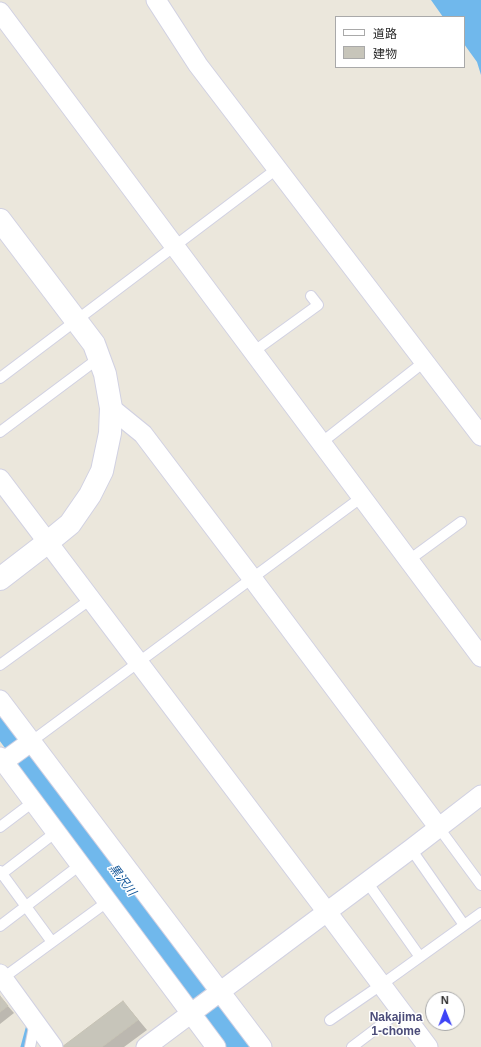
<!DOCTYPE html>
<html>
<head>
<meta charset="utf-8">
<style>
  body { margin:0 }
  #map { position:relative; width:481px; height:1047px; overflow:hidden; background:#ebe7dc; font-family:Helvetica,"Noto Sans JP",sans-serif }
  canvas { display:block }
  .legend { position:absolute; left:335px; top:16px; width:130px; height:52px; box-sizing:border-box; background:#fff; border:1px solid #a9a9a9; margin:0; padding:5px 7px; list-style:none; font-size:12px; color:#292929 }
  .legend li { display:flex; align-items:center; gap:8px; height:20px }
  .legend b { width:20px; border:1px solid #a9a9a9 }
  .north { position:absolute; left:425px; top:991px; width:40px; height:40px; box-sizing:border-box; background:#fff; border:1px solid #a9a9a9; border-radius:50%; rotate:359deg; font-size:11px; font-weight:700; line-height:16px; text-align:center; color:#292929 }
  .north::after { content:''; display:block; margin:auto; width:14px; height:18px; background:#3e44f6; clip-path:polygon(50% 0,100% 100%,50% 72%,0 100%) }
</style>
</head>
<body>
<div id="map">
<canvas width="481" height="1047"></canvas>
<ul class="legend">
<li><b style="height:5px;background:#fff"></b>道路</li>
<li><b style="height:11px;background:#c7c5ba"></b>建物</li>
</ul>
<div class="north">N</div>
</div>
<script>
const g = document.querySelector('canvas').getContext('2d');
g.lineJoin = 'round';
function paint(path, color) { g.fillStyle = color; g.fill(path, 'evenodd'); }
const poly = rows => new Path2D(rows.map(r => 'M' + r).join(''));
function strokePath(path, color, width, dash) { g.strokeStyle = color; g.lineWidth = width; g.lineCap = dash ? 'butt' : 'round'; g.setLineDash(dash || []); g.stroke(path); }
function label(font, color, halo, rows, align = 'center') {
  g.font = font + ' Helvetica,"Noto Sans JP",sans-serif'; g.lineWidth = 3; g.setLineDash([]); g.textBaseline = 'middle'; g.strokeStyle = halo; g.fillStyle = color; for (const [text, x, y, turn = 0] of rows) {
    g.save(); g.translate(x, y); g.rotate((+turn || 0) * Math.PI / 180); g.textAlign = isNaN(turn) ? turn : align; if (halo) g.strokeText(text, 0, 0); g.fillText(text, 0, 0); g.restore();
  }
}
const water = poly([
  [431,0,481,0,481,75,477,62,464,44,464,17,443,17]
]);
const shadow = poly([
  [0,997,14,1013,0,1024],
  [122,1002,132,1012,147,1030,124,1047,63,1047]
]);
const stream = poly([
  [23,1047,29,1025]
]);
const river = poly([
  [0,717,138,902,201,991,231,1032,239,1047]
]);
const building = poly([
  [0,996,8,1006,0,1012,0,996],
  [123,1001,138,1020,102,1047,62,1047,123,1001]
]);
const lane = poly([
  [253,352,318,305,311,296],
  [0,378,278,168],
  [0,432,99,358],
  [321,443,424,362],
  [409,560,461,522],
  [0,665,91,599],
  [32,741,362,497],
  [0,827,33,802],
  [439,828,481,885],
  [411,849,464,925],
  [0,871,52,942],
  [0,875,56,832],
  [367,882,420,957],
  [0,926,80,865],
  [3,978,107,902],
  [330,1020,381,985,481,913],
  [30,1047,35,1022],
  [352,1047,401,1010]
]);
const street = poly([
  [156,0,198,65,481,436],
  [0,12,481,657],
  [111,408,143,434,252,578,439,828],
  [0,479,327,912,428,1047],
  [0,700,262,1047],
  [0,757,216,1047],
  [3,762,32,741],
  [0,974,53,1047],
  [146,1047,411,849,481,795]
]);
const secondary = poly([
  [0,220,94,344,105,374,111,408,110,433,102,471,90,495,70,524,48,542,0,579]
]);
const waterNames = [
  ["黒沢川",122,880,53]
];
const neighbourhoodNames = [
  ["Nakajima",396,1018],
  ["1-chome",396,1032]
];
paint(water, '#70b8ec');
paint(shadow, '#0003');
strokePath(stream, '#70b8ec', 5);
strokePath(river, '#70b8ec', 29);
paint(building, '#c7c5ba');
strokePath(building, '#c7c3b5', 1);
strokePath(lane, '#d1d1e2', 12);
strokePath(street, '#d1d1e2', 21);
strokePath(secondary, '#d1d1e2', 24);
strokePath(lane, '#fff', 10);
strokePath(street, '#fff', 19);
strokePath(secondary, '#fff', 22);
label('italic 12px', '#105497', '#fff', waterNames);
label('bold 12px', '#4b4c79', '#fff', neighbourhoodNames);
</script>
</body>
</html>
